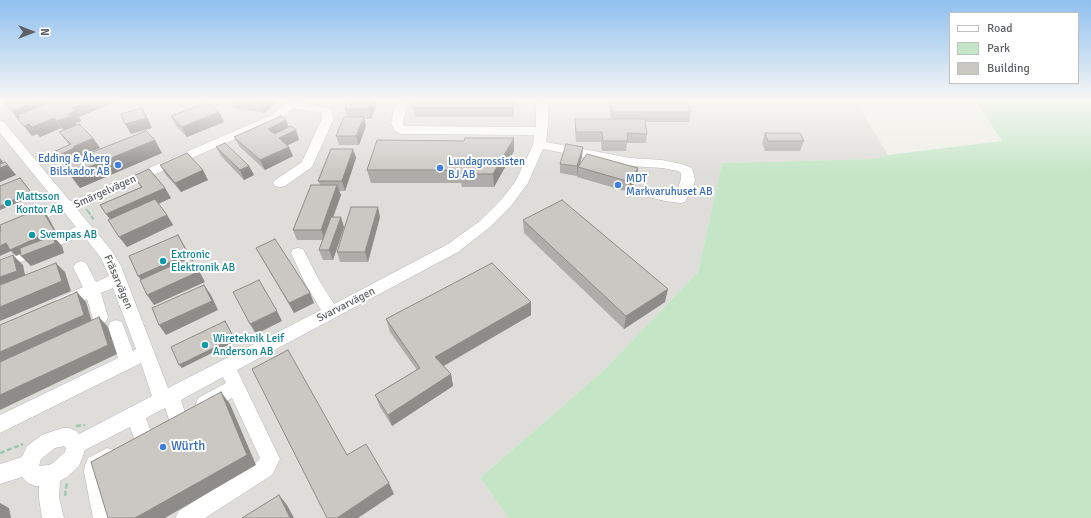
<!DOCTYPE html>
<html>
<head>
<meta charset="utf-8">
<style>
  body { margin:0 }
  #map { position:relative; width:1091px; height:518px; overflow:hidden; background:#efeee7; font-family:Signika,sans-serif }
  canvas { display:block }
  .legend { position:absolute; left:949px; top:12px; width:130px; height:72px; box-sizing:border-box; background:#fff; border:1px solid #bfc0c2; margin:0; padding:5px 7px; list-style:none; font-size:12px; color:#5e6166 }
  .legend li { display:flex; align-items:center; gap:8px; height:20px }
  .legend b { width:20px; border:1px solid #bfc0c2 }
  .north { position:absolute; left:12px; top:12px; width:40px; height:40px; -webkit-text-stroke:3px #fff; paint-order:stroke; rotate:90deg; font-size:11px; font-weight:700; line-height:16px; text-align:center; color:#5e6166 }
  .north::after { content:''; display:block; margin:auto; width:14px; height:18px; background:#5e6166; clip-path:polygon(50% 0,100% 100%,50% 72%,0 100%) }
</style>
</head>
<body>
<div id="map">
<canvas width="1091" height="518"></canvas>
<ul class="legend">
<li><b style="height:5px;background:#fff"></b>Road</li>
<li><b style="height:11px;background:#c4e6c7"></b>Park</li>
<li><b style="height:11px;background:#cbc8c4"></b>Building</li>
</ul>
<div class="north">N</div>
</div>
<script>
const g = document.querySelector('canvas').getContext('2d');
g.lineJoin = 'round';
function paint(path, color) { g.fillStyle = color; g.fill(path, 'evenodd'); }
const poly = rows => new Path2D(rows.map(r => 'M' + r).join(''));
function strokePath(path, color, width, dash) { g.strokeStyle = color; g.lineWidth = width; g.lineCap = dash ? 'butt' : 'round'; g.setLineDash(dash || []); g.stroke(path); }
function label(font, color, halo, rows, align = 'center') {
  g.font = font + ' Signika,sans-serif'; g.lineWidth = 4; g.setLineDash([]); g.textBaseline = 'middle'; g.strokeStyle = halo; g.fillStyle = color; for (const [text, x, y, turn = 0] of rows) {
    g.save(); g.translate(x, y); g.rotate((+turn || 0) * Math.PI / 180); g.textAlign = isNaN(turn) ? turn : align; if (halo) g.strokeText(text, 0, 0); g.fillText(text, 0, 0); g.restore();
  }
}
const industrial = poly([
  [0,100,855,100,888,155,873,159,722,163,698,272,604,370,480,478,509,518,0,518]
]);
const green = poly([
  [975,100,1091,100,1091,518,509,518,480,478,604,370,698,272,722,163,873,159,888,155,1002,141]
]);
const pathFar2 = poly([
  [86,209,88,212]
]);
const pathFar1 = poly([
  [88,211,94,220]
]);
const path = poly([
  [76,426,85,425],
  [0,453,23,444],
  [65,496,67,482]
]);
const minor = poly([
  [0,100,14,100,0,107,0,100],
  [289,100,301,100,300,102,331,109,334,118,312,167,285,186,280,187,275,186,273,183,275,180,302,162,322,118,322,113,293,108,280,119,77,209,112,251,121,266,168,388,321,310,305,283,291,253,293,249,298,248,303,249,319,280,334,304,448,244,480,221,501,200,515,182,533,145,534,135,401,134,394,130,391,123,396,100,408,100,403,123,404,126,536,127,536,100,548,100,548,124,546,142,630,158,662,160,682,164,692,168,695,179,693,187,685,202,680,203,665,201,637,194,635,191,637,188,642,187,676,194,681,179,681,173,678,171,662,168,630,166,543,149,528,183,511,206,490,227,458,252,237,370,280,459,272,475,205,518,175,518,179,511,258,461,260,458,232,398,205,412,198,410,196,404,198,398,226,383,223,377,181,400,187,419,185,425,178,428,171,425,165,408,146,418,153,438,150,444,143,447,136,444,130,427,85,450,79,466,67,477,60,481,59,498,64,518,42,518,39,498,39,486,35,486,28,483,22,477,0,484,0,464,22,457,27,446,42,435,62,428,69,428,76,431,79,434,152,396,141,363,0,433,0,415,118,358,108,327,110,322,116,320,122,322,133,351,136,349,113,288,101,293,108,317,106,322,100,324,94,322,87,299,62,309,56,307,54,303,56,299,83,287,73,267,76,263,81,261,86,263,96,282,109,276,101,258,83,235,0,271,0,259,76,227,63,211,0,237,0,226,57,203,0,133,0,121,4,122,69,200,72,201,272,115,289,100],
  [64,446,66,448,65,452,53,463,49,465,39,466,41,459,55,448,64,446],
  [107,448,114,450,117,457,114,464,104,472,115,518,93,518,84,472,85,465,88,458,107,448]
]);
const wall = poly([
  [9,100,45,100,47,104,79,117,81,121,75,123,93,138,100,148,80,156,81,157,162,153,80,188,63,164,53,152,69,145,59,132,63,130,61,128,40,137,37,134,32,136,4,102],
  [230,100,277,100,265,113,233,108],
  [348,100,378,100,371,119,364,119,366,126,359,145,339,145,336,136,347,117,345,109],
  [515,100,513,117,415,117,413,108],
  [608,100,687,100,691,112,689,122,645,122,647,134,646,143,627,143,626,151,602,151,601,142,576,142,575,129,575,119,611,119],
  [713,100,725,100,724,102,714,102],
  [219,112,224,122,187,137,176,126,171,116],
  [289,127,296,130,299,140,288,145,289,147,293,156,265,170,239,146,234,137],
  [765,133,804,141,800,151,765,151,762,143],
  [216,147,249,166,254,175,244,180,221,156],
  [583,147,582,156,580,163,638,168,637,178,629,192,577,177,578,173,577,176,560,173,560,164],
  [353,149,356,158,345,191,339,191,341,195,333,217,344,227,333,260,323,260,319,250,323,240,297,240,293,230,320,185,318,181],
  [514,151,494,187,462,187,461,183,371,183,367,170],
  [160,165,208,180,181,192,166,175],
  [133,176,171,198,158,204,167,215,173,225,127,247,110,219,100,205,141,187],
  [380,217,368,262,340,262,337,252],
  [523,220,665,302,624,329,524,233],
  [256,248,310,293,314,303,294,313,261,257],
  [531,302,531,315,444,366,451,374,453,386,392,426,380,407,375,395,417,370,390,332,386,319]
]);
const shadedWall = poly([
  [40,100,45,100,51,108,18,115,22,120,19,121,12,111],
  [91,100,121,100,79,117,81,121,75,123,77,125,64,131,57,121,68,114,72,108],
  [264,100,277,100,265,113,261,103],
  [372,100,378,100,371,119,369,109],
  [513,100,515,100,513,117,512,108],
  [142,108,147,117,152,128,131,134,125,124],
  [219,112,224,122,187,137,182,127],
  [364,117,366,126,359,145,356,136],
  [54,118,61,128,40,137,32,127],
  [286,120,290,130,272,138,268,129],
  [29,124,37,134,32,136,24,126],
  [296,130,299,140,283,147,279,138],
  [93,138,100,148,80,156,81,158,65,166,57,156,73,147],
  [514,138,514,151,494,187,493,174],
  [155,140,162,153,80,188,70,175],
  [289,147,293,156,265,170,260,160],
  [583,147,582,156,579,168,578,167,577,176,577,166],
  [353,149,356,158,345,191,342,181],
  [0,158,6,166,8,165,16,175,0,182],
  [249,166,254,175,244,180,240,170],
  [638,168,637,178,629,192,630,182],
  [203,170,208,180,181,192,175,183],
  [20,178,34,196,0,210,0,206],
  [337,185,341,195,325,240,321,230],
  [165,188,171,198,114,224,106,214],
  [378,207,380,217,368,262,365,252],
  [41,208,47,215,59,237,56,239,62,246,64,253,31,266,21,256,54,239,16,256,11,251,0,256,0,246,6,243],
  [167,215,173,225,127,247,119,237],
  [341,217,344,227,333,260,329,250],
  [178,235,197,267,205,282,154,305,147,295,143,282,138,276],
  [13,255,23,265,26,280,0,291,0,277],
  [56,263,65,272,71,291,0,321,0,307],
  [204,285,211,295,218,310,166,335,159,325],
  [668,289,665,302,624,329,626,316],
  [77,292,86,302,93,325,0,366,0,352],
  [310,293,314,303,294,313,289,303],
  [531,302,531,315,438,369,435,357],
  [277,311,282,321,256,334,250,324],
  [99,317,108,327,117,354,0,410,0,395],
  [225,321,236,341,182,368,179,365],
  [451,374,453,386,392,426,388,415],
  [221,392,230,404,256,465,165,518,135,518],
  [389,483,394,494,358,518,337,518],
  [279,495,287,505,294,518,290,518],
  [0,503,9,508,11,518,0,518]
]);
const building = poly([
  [9,100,40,100,12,111,4,102,9,100],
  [56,100,91,100,72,108,75,111,68,114,70,116,57,121,54,118,32,127,29,124,24,126,17,118,20,117,18,115,56,100],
  [243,100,264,100,261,103,243,100],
  [348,100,372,100,369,109,345,109,348,100],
  [415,100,513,100,512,108,413,108,415,100],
  [611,100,687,100,691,112,612,112,611,100],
  [208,102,219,112,182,127,171,116,208,102],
  [142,108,146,118,125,124,121,114,142,108],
  [281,116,286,120,268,129,274,134,291,126,296,130,279,138,289,147,260,160,234,137,281,116],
  [344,117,364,117,356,136,336,136,344,117],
  [575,119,645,119,647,134,627,133,628,141,603,141,602,132,576,132,575,119],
  [79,124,93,138,73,147,74,148,57,156,53,152,71,144,59,132,79,124],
  [146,131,155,140,70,175,62,164,146,131],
  [765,133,800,133,804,141,768,141,765,133],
  [465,138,514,138,493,174,460,174,460,170,367,170,377,140,464,141,465,138],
  [225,143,249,166,240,170,216,147,225,143],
  [566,144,583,147,577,166,560,164,566,144],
  [331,149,353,149,342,181,318,181,331,149],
  [187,153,203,170,175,183,160,165,187,153],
  [587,154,638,168,630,182,578,167,587,154],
  [5,162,8,165,0,168,0,164,5,162],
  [149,169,165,188,106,214,100,205,142,187,133,176,149,169],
  [20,178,31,192,0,206,0,186,20,178],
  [311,185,337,185,321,230,293,230,311,185],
  [155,199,167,215,119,237,108,220,155,199],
  [562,200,668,289,626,316,523,220,562,200],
  [351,207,378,207,365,252,337,252,351,207],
  [41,208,54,230,10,250,6,243,0,246,0,231,1,231,0,225,41,208],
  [331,217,341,217,329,250,319,250,331,217],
  [178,235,188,254,138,276,129,256,178,235],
  [53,236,55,243,21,256,20,248,53,236],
  [275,239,310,293,289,303,256,248,275,239],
  [13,255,17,271,0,277,0,260,13,255],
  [191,257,198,272,147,295,140,280,191,257],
  [56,263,62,281,0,307,0,285,56,263],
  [492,263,531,302,435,357,451,374,388,415,375,395,420,368,386,319,492,263],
  [259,280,277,311,250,324,233,292,259,280],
  [204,285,212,301,159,325,152,308,204,285],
  [77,292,84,315,0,352,0,325,77,292],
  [99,317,108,345,0,395,0,362,99,317],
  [225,321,234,338,179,365,171,347,225,321],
  [288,350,347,455,366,444,389,483,337,518,327,518,252,369,288,350],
  [221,392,247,455,135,518,108,518,91,462,221,392],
  [279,495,290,518,242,518,279,495]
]);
const markers = [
  [118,165,4,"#3f7fe0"],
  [440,168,4,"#3f7fe0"],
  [618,185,4,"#3f7fe0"],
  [8,203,4,"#0f9aa8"],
  [32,235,4,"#0f9aa8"],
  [163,261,4,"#0f9aa8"],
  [205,345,4,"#0f9aa8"],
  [163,447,4,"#3f7fe0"]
];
const shopNames = [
  ["Edding & Åberg",110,159,"right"],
  ["Bilskador AB",110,172,"right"],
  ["Lundagrossisten",448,162],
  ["BJ AB",448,175],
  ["MDT",626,179],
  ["Markvaruhuset AB",626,192]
];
const streetNames = [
  ["Smärgelvägen",105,192,-24],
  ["Fräsarvägen",118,282,67],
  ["Svarvarvägen",346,305,-27]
];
const cultureNames = [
  ["Mattsson",16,197],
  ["Kontor AB",16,210],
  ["Svempas AB",40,235],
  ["Extronic",171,255],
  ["Elektronik AB",171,268],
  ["Wireteknik Leif",213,339],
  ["Anderson AB",213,352]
];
const nearShopnames = [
  ["Würth",171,447]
];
paint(industrial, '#deddd9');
paint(green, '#c4e6c7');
strokePath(minor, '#b4b6ba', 1);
strokePath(pathFar2, '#9ec6ad', 1.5, [3.5, 1.5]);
strokePath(pathFar1, '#9ec6ad', 2, [4, 2]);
strokePath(path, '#9ec6ad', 2.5, [5, 2.5]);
paint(minor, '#fff');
paint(wall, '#afaca9');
paint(shadedWall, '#8e8c89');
paint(building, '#cbc8c4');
strokePath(building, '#8e8c89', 1);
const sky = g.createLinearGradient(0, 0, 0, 173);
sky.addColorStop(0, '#8fc0f0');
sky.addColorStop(0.58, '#f8f7f4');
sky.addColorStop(1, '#f8f7f400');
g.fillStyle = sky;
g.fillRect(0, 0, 1091, 173);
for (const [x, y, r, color] of markers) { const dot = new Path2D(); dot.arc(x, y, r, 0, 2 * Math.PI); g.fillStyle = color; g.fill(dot); strokePath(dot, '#fff', 1.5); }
label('11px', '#366cbe', '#fff', shopNames, 'left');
label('11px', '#5e6166', '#fff', streetNames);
label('11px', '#0d838f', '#fff', cultureNames, 'left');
label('13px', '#366cbe', '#fff', nearShopnames, 'left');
</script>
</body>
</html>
